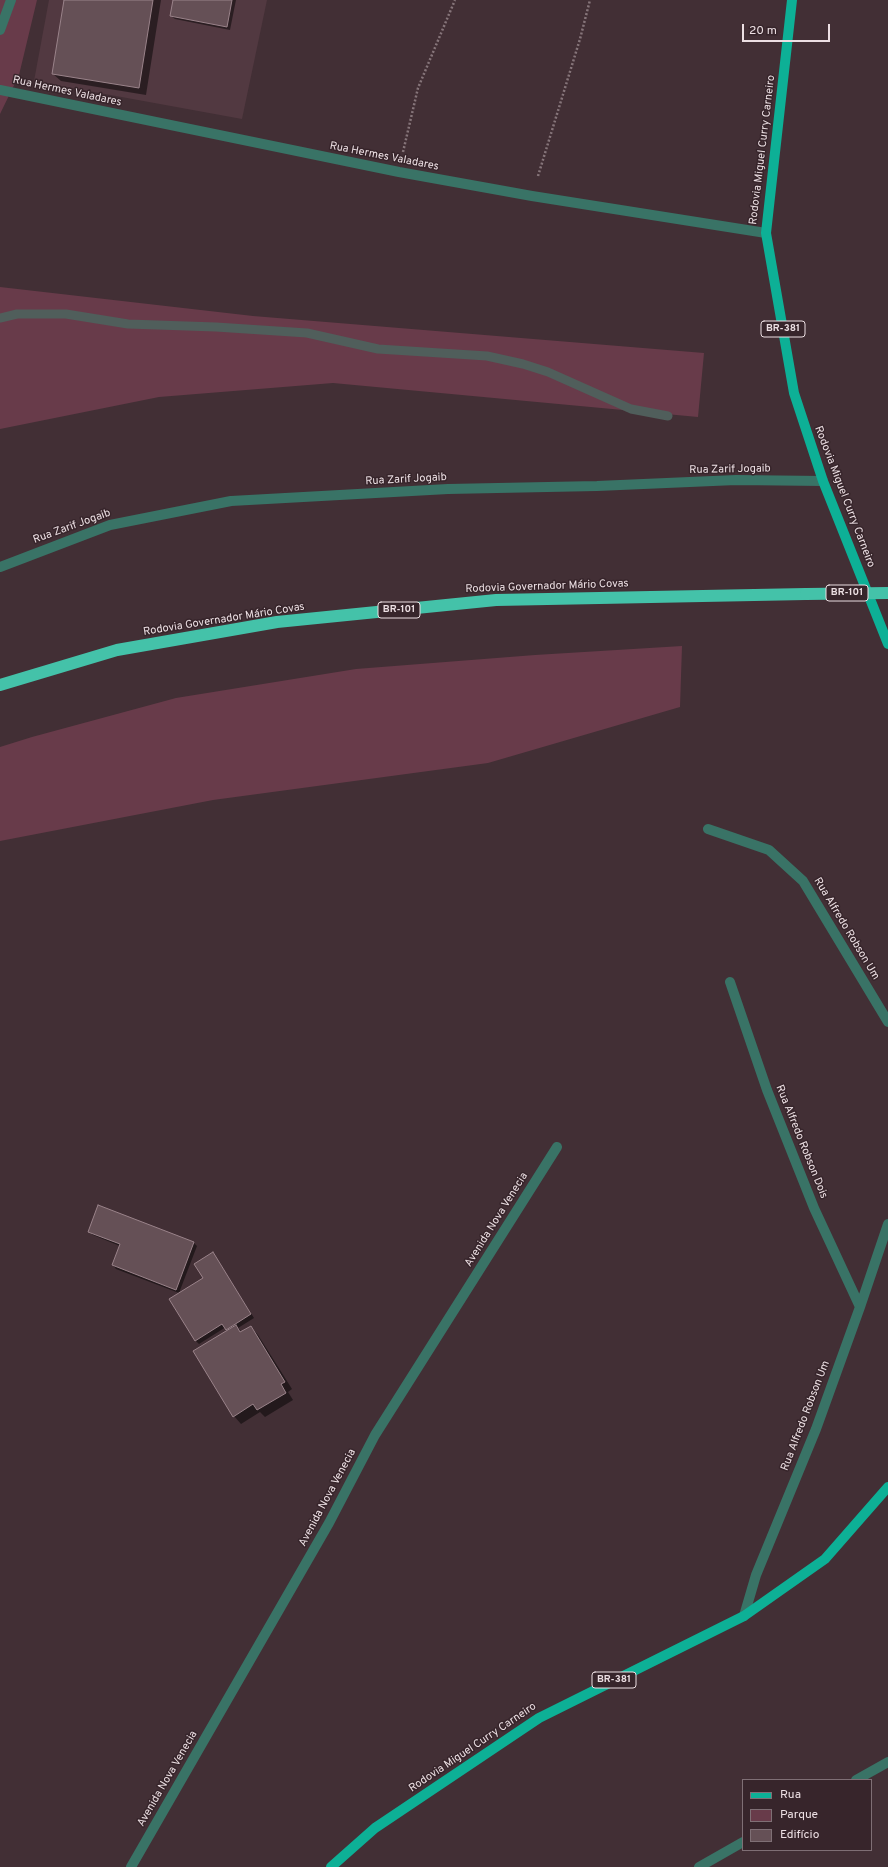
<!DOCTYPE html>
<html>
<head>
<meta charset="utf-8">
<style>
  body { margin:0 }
  #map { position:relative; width:888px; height:1867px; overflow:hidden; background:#422f35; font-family:Overpass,sans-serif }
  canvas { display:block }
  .legend { position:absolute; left:742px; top:1779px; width:130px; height:72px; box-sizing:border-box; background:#37252b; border:1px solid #7f6f75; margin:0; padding:5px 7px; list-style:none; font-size:12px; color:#ecdfe3 }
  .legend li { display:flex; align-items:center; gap:8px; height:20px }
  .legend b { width:20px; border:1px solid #7f6f75 }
  .scale { position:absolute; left:742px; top:24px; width:88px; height:18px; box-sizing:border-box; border:2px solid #ecdfe3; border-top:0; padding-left:5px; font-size:12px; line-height:14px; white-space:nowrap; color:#ecdfe3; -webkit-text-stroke:3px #37252b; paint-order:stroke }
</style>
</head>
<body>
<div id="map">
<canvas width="888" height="1867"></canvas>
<ul class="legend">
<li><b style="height:5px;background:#0db096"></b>Rua</li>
<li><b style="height:11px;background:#683b4a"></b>Parque</li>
<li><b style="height:11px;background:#655056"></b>Edifício</li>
</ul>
<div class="scale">20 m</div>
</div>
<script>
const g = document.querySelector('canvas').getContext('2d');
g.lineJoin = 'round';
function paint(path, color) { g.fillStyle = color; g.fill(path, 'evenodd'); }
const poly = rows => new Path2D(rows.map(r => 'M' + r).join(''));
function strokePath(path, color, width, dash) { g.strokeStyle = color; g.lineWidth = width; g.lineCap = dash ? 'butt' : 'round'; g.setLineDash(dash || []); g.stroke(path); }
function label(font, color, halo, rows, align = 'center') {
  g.font = font + ' Overpass,sans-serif'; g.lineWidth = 3; g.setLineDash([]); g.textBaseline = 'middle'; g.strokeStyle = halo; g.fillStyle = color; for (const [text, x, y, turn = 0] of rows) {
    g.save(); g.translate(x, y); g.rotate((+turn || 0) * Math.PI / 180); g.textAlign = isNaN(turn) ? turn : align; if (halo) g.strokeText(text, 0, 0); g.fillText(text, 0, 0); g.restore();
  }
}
const built = poly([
  [49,0,267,0,242,119,34,81]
]);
const green = poly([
  [0,0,37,0,19,75,0,114],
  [0,287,253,316,704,353,698,417,333,383,159,397,0,429],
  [682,646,680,707,488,763,213,800,0,841,0,747,32,737,176,698,356,669,535,655]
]);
const shadow = poly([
  [65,0,161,0,146,95,61,81,53,74],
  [174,0,236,0,230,30,175,19,171,16],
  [89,1232,194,1243,197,1246,179,1293,116,1269,113,1265,120,1246,93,1235],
  [213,1253,254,1318,238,1328,242,1332,251,1327,258,1335,292,1389,288,1392,293,1400,265,1417,260,1412,241,1424,234,1416,228,1331,226,1327,199,1344,196,1341,205,1278]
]);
const stream = poly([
  [0,318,17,314,66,314,128,324,216,327,307,333,378,349,487,356,523,364,548,372,631,409,668,416]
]);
const building = poly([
  [64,0,153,0,139,88,52,74,64,0],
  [173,0,232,0,227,27,170,16,173,0],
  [98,1205,194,1242,176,1290,112,1265,120,1244,88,1232,98,1205],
  [213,1252,251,1314,226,1330,222,1324,195,1341,169,1299,203,1278,194,1264,213,1252],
  [236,1325,240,1332,251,1326,285,1382,281,1384,286,1393,257,1410,253,1404,233,1417,193,1351,236,1325]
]);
const path = poly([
  [403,152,418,88,455,0],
  [538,176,580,39,590,0]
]);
const street = poly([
  [0,30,11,0],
  [0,90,399,172,532,196,766,233],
  [0,567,110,525,231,501,448,489,597,486,736,480,823,481],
  [708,829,769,850,803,881,888,1022],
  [730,982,767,1090,814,1208,860,1307],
  [744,1616,756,1575,816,1429,860,1307,888,1224],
  [856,1780,888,1762],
  [131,1867,329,1523,375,1435,557,1147],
  [699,1867,743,1842]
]);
const primary = poly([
  [792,0,766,233,794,393,823,481,888,644],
  [331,1867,375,1828,539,1718,744,1616,825,1559,888,1487]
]);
const highway = poly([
  [0,685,117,650,277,622,496,600,806,594]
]);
const highwayBridge = poly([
  [806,594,888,593]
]);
const shields = [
  [783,329,44],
  [847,593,42],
  [399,610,42],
  [614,1680,44]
];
const shieldNames = [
  ["BR-381",783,329],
  ["BR-101",847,593],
  ["BR-101",399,610],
  ["BR-381",614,1680]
];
const streetNames = [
  ["Rua Hermes Valadares",67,92,12],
  ["Rodovia Miguel Curry Carneiro",763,150,-83],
  ["Rua Hermes Valadares",384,157,11],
  ["Rua Zarif Jogaib",730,470,-1],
  ["Rua Zarif Jogaib",406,480,-3],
  ["Rodovia Miguel Curry Carneiro",844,497,69],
  ["Rua Zarif Jogaib",72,527,-20],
  ["Rodovia Governador Mário Covas",547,587,-2],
  ["Rodovia Governador Mário Covas",224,620,-9],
  ["Rua Alfredo Robson Um",846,929,59],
  ["Rua Alfredo Robson Dois",801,1142,68],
  ["Avenida Nova Venecia",497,1220,-58],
  ["Rua Alfredo Robson Um",806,1416,-69],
  ["Avenida Nova Venecia",328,1498,-62],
  ["Rodovia Miguel Curry Carneiro",473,1748,-34],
  ["Avenida Nova Venecia",168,1779,-60]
];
paint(built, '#523941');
paint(green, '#683b4a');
paint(shadow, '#0007');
strokePath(stream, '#505e5b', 9);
paint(building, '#655056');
strokePath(building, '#9a838a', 1);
strokePath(path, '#86757a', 2.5, [2, 2]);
strokePath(street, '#397366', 10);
strokePath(primary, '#0db096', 10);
strokePath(highway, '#44c2a9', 12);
strokePath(highwayBridge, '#44c2a9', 12);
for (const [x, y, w] of shields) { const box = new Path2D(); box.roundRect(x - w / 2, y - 8, w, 16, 3); g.fillStyle = '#37252b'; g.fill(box); strokePath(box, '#ecdfe3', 1); }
label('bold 10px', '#ecdfe3', null, shieldNames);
label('11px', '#ecdfe3', '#37252b', streetNames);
</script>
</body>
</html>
